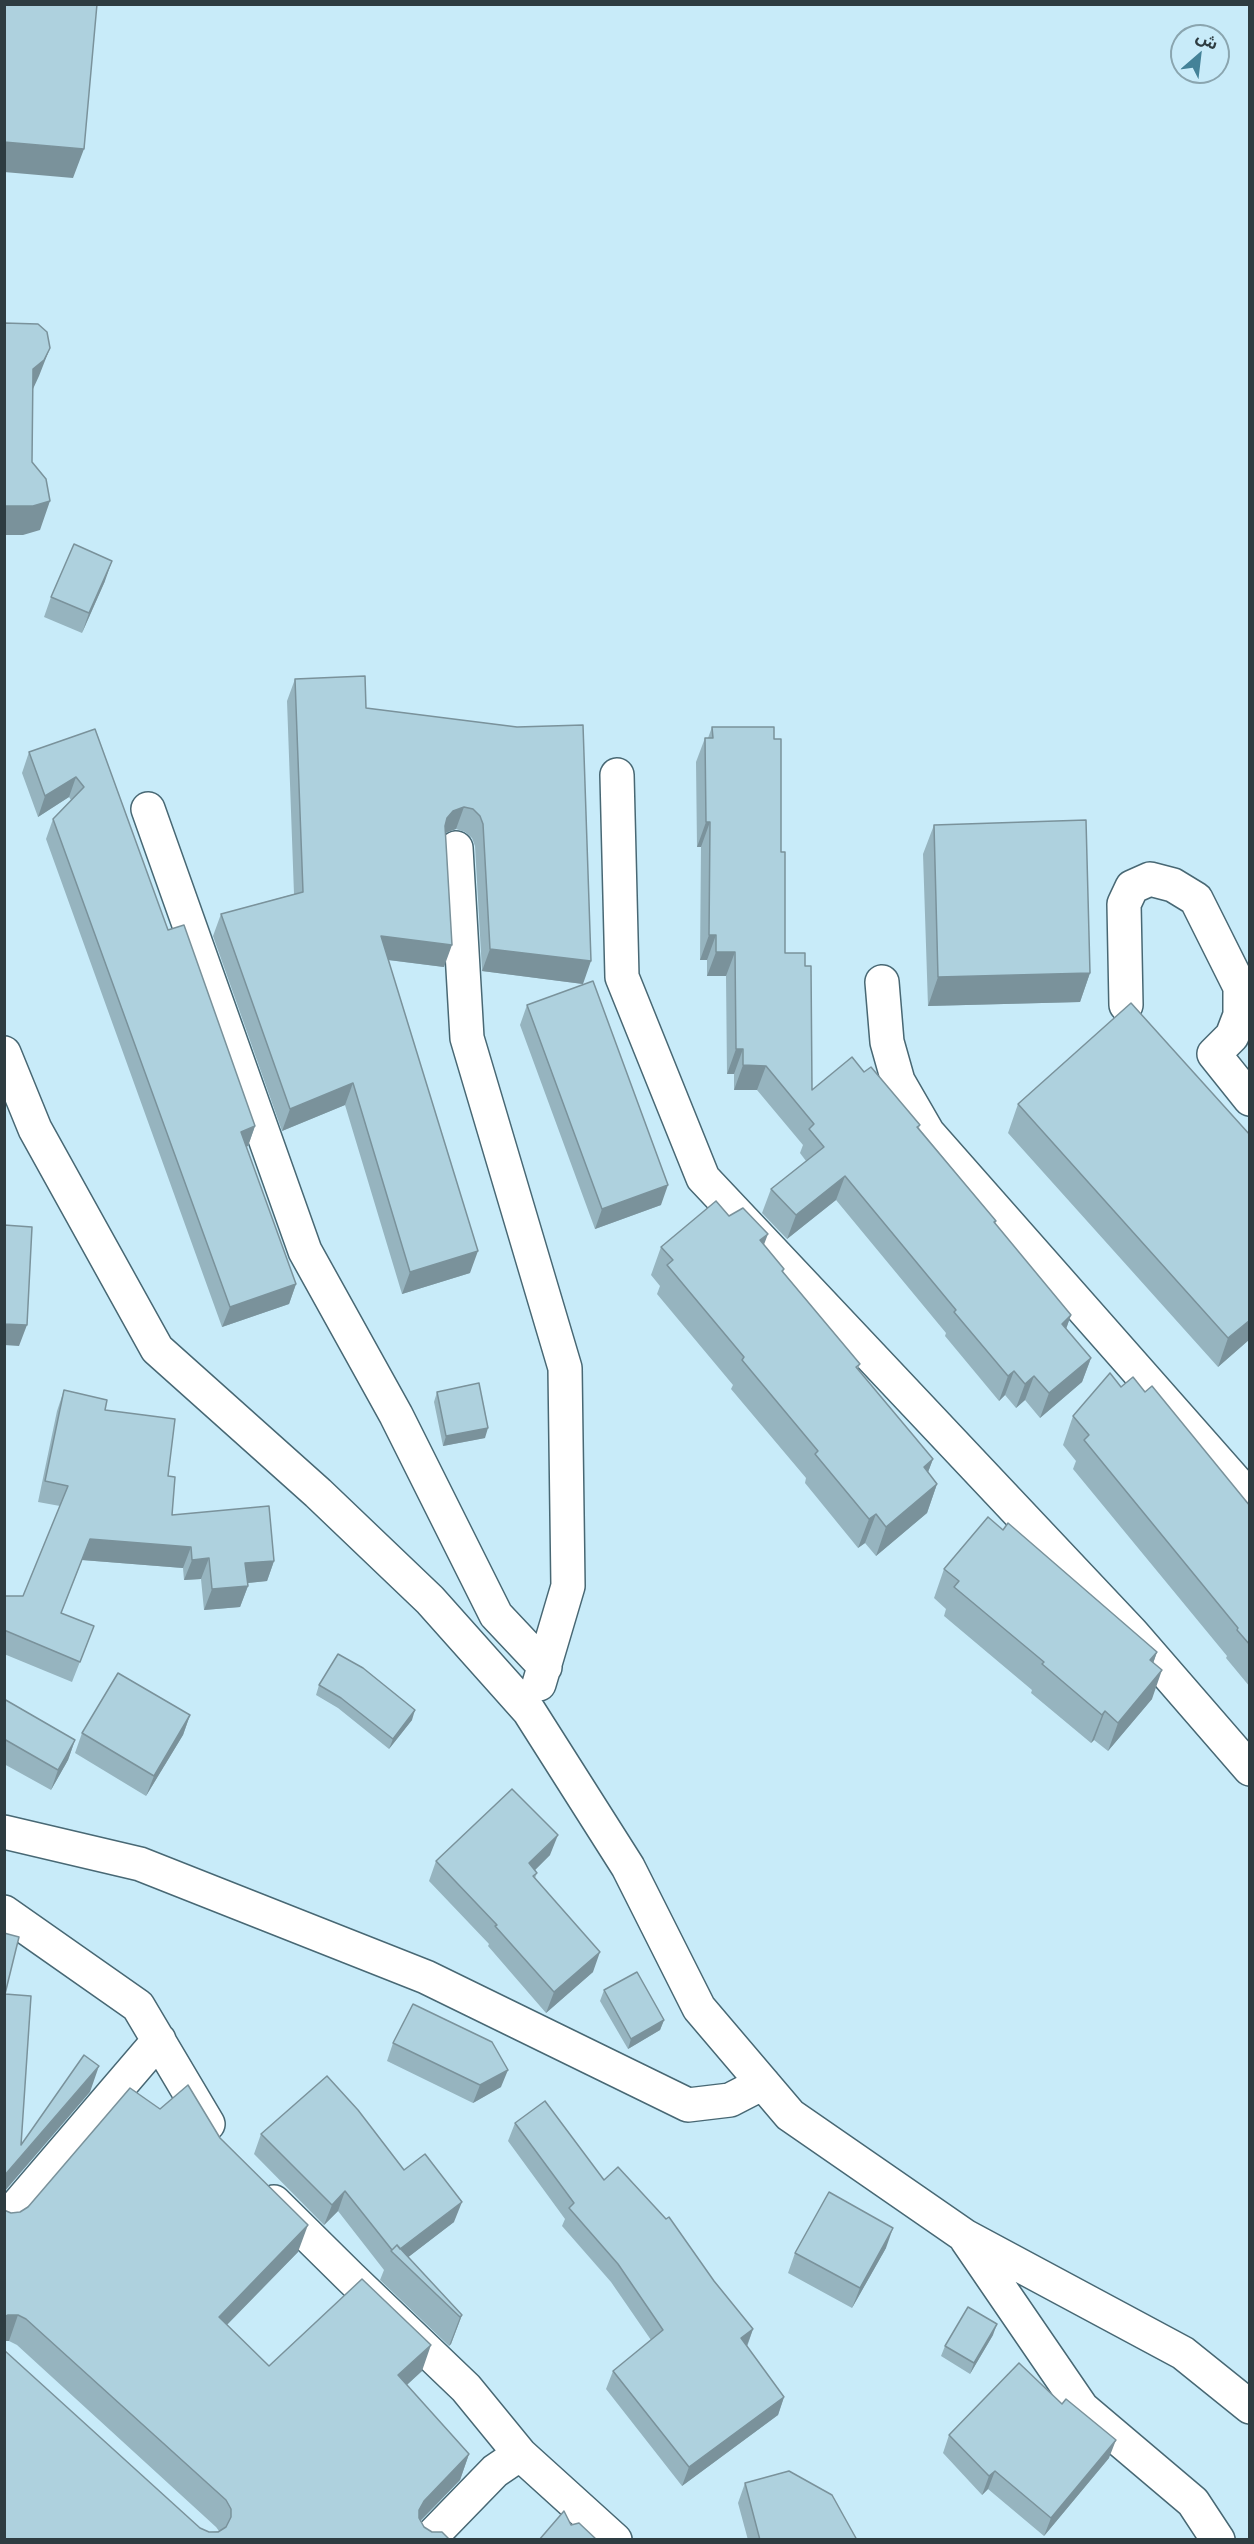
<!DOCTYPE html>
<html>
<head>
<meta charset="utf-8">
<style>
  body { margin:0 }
  #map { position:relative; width:1254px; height:2544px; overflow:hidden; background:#c8ebf9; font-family:Ubuntu,"Noto Sans Arabic",sans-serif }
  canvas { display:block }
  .frame { position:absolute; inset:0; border:6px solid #2e3c41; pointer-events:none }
  .north { position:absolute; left:1170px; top:24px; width:60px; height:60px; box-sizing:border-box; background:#c8ebf9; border:2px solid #8aa5af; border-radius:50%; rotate:28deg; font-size:16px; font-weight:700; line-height:24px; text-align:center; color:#2e3c41 }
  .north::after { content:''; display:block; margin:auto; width:21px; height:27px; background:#448298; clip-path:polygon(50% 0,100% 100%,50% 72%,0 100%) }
</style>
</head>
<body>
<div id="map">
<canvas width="1254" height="2544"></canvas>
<div class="frame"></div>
<div class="north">ش</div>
</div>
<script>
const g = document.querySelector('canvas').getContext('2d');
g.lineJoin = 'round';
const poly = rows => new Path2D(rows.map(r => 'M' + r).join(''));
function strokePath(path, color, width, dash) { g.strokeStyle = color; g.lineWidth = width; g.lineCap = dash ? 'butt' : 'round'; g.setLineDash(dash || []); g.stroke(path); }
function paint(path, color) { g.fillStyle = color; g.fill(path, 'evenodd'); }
const minor = poly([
  [617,775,622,977,703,1178,1132,1633,1250,1769],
  [148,809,305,1251,396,1415,496,1615,545,1667],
  [456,848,467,1038,565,1368,568,1586,539,1684],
  [882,982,887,1042,898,1081,928,1133,1250,1498],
  [1126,1005,1124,904,1132,887,1150,879,1173,885,1196,899,1240,987,1240,1015,1232,1036,1214,1054,1250,1099],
  [4,1053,35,1129,157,1349,318,1493,430,1600,529,1711,628,1867,699,2008,790,2115,965,2236,1183,2353,1250,2407],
  [4,1832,140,1864,426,1977,688,2105,730,2100,763,2083],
  [4,1912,138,2006,208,2124],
  [274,2202,350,2277,466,2388,520,2454,495,2471,428,2540],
  [4,2221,159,2040],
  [967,2240,1082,2408,1193,2502,1218,2540],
  [520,2454,615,2540]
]);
const wall = poly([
  [105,581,82,633,44,617,51,597],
  [295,679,366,708,517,727,583,984,482,971,475,846,472,838,465,832,456,829,446,833,444,967,388,960,470,1273,402,1294,345,1105,282,1131,213,936,221,914,294,894,287,701],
  [712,727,781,852,785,953,805,966,812,1090,864,1072,920,1125,919,1128,996,1221,995,1224,1071,1315,1066,1329,1091,1358,1082,1382,1040,1418,1025,1400,1016,1408,1005,1395,999,1401,945,1336,946,1333,836,1200,787,1239,762,1213,771,1189,806,1161,800,1153,803,1145,757,1090,734,1090,734,1074,727,1074,726,976,707,976,707,960,700,960,701,847,697,847,696,762,705,738,708,738],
  [95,729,168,930,255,1126,248,1146,246,1147,296,1284,289,1304,222,1327,46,839,53,819,71,800,69,797,38,817,22,773,29,752],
  [934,825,1090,973,1080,1002,928,1006,923,854],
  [527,1005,661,1205,595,1229,520,1025],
  [1018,1104,1250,1339,1218,1367,1008,1133],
  [729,1216,764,1245,784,1269,783,1272,860,1364,858,1369,933,1459,928,1472,937,1484,927,1513,876,1556,865,1543,858,1548,805,1483,806,1478,731,1389,733,1385,657,1294,660,1286,651,1275,661,1247],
  [1121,1387,1145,1392,1250,1506,1250,1687,1226,1658,1227,1656,1073,1469,1076,1461,1063,1445,1073,1416],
  [64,1390,105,1410,168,1476,172,1515,274,1561,267,1581,248,1583,248,1586,240,1607,204,1610,201,1579,184,1580,183,1568,82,1560,61,1613,94,1626,72,1682,4,1654,4,1596,23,1596,60,1506,38,1502,57,1411],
  [437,1392,485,1438,443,1446,434,1402],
  [944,1569,1157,1652,1153,1663,1152,1699,1108,1751,1094,1740,1091,1743,1031,1693,1032,1690,944,1616,946,1609,934,1598],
  [319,1685,412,1720,389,1749,338,1708,316,1695],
  [4,1699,75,1740,68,1760,51,1790,4,1764],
  [190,1715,183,1735,146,1796,75,1753,82,1733],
  [550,1855,535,1870,537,1873,535,1878,593,1972,546,2013,488,1946,489,1944,429,1881,436,1861],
  [604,1990,664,2020,660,2030,628,2049,600,2001],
  [393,2043,501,2087,473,2103,387,2061],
  [160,2109,220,2138,298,2252,227,2325,269,2366,422,2371,407,2385,469,2454,460,2480,421,2521,424,2527,432,2532,4,2540,200,2528,209,2532,219,2531,216,2527,17,2345,9,2341,11,2213,20,2212],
  [515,2123,604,2180,714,2281,753,2329,747,2347,784,2397,778,2415,682,2486,606,2389,613,2371,651,2340,611,2282,562,2226,565,2219,508,2141],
  [261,2134,404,2170,454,2222,408,2257,462,2315,451,2344,449,2346,380,2280,384,2270,338,2211,324,2225,254,2154],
  [886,2248,852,2308,788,2273,795,2253],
  [993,2335,970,2374,941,2356,945,2346],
  [949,2435,1109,2458,1044,2536,988,2489,982,2495,943,2453],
  [745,2483,857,2540,748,2540,738,2503]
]);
const shadedWall = poly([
  [4,142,84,149,73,178,4,172],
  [50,348,39,376,33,389,33,369],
  [50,501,40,530,23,535,4,535,4,506],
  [112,561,105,581,82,633,89,613],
  [76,777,69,797,38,817,45,796],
  [464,807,456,829,445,833,439,840,447,818,453,811],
  [706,822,710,822,701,847,697,847],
  [709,935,716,935,707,960,700,960],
  [381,936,452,945,444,967,373,958],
  [490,949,591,961,583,984,482,971],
  [716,952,735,952,726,976,707,976],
  [1090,973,1080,1002,928,1006,938,977],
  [736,1049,743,1049,734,1074,727,1074],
  [743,1065,766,1066,757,1090,734,1090],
  [353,1083,345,1105,282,1131,290,1109],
  [255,1126,248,1146,233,1152,241,1132],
  [845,1176,836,1200,787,1239,796,1215],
  [668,1185,661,1205,595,1229,602,1209],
  [768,1234,757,1263,760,1240],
  [478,1251,470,1273,402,1294,410,1272],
  [296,1284,289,1304,222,1327,230,1307],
  [1071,1315,1062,1340,1062,1324],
  [1250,1320,1250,1339,1218,1367,1228,1338],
  [4,1324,27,1325,19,1346,4,1345],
  [1091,1358,1082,1382,1040,1418,1049,1393],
  [1014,1371,1005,1395,999,1401,1008,1376],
  [1034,1376,1025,1400,1016,1408,1025,1384],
  [488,1428,485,1438,443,1446,446,1436],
  [933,1459,922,1488,924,1467],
  [937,1484,927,1513,876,1556,886,1527],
  [876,1514,865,1543,858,1548,869,1519],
  [90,1539,191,1547,183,1568,82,1560,53,1634],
  [209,1558,201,1579,184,1580,192,1560],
  [274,1561,267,1581,238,1584,245,1563],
  [248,1586,240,1607,204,1610,212,1589],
  [1157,1652,1147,1681,1150,1660],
  [1162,1670,1152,1699,1108,1751,1118,1723],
  [415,1710,412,1720,389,1749,393,1739],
  [1105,1711,1094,1740,1091,1743,1102,1715],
  [190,1715,183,1735,146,1796,154,1776],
  [75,1740,68,1760,51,1790,58,1770],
  [558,1835,550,1855,521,1884,529,1863],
  [600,1952,593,1972,546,2013,554,1992],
  [664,2020,660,2030,628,2049,631,2039],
  [99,2066,90,2092,4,2192,4,2176],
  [508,2070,501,2087,473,2103,480,2085],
  [345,2191,338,2211,324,2225,332,2205],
  [462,2202,454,2222,402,2262,394,2254],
  [308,2225,298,2252,209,2343,219,2317],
  [893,2228,886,2248,852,2308,860,2288],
  [8,2315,18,2315,9,2341,4,2341,4,2317],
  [462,2315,451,2344,449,2346,460,2317],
  [997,2324,993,2335,970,2374,974,2363],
  [753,2329,746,2348,741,2338],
  [431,2345,422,2371,389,2401,398,2375],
  [784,2397,778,2415,682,2486,689,2467],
  [1116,2440,1109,2458,1044,2536,1051,2518],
  [469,2454,460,2480,414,2527,419,2510,424,2501],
  [995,2471,988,2489,982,2495,989,2476]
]);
const building = poly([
  [4,4,97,4,84,149,4,142,4,4],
  [4,323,38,324,47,332,50,348,44,360,33,369,32,462,46,479,50,501,33,506,4,506,4,323],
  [74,544,112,561,89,613,51,597,74,544],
  [365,676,366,708,517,727,583,725,591,961,490,949,483,824,480,816,473,809,464,807,453,811,447,818,445,826,452,945,381,936,478,1251,410,1272,353,1083,290,1109,221,914,303,892,295,679,365,676],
  [712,727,774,727,774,739,781,739,781,852,785,852,785,953,805,953,805,966,811,966,812,1090,852,1057,864,1072,871,1067,920,1125,917,1127,996,1221,994,1222,1071,1315,1062,1324,1091,1358,1049,1393,1034,1376,1025,1384,1014,1371,1008,1376,954,1312,956,1310,845,1176,796,1215,771,1189,824,1147,809,1129,814,1124,766,1066,743,1065,743,1049,736,1049,735,952,716,952,716,935,709,935,710,822,706,822,705,738,713,738,712,727],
  [95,729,168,930,184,925,255,1126,241,1132,296,1284,230,1307,53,819,84,787,76,777,45,796,29,752,95,729],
  [1086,820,1090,973,938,977,934,825,1086,820],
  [593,981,668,1185,602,1209,527,1005,593,981],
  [1131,1003,1250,1135,1250,1320,1228,1338,1018,1104,1131,1003],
  [716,1201,729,1216,743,1208,768,1234,760,1240,784,1269,782,1271,860,1364,856,1367,933,1459,924,1467,937,1484,886,1527,876,1514,869,1519,815,1454,818,1451,742,1360,744,1357,667,1265,673,1260,661,1247,716,1201],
  [4,1225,32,1227,27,1325,4,1324,4,1225],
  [1110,1373,1121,1387,1133,1377,1145,1392,1152,1386,1250,1506,1250,1645,1237,1630,1238,1628,1084,1440,1089,1435,1073,1416,1110,1373],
  [479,1383,488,1428,446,1436,437,1392,479,1383],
  [64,1390,107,1400,105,1410,175,1419,168,1476,175,1477,172,1515,269,1506,274,1561,245,1563,248,1586,212,1589,209,1558,192,1560,191,1547,90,1539,61,1613,94,1626,80,1662,4,1630,4,1596,23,1596,68,1486,45,1481,64,1390],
  [988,1517,1003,1530,1008,1523,1157,1652,1150,1660,1162,1670,1118,1723,1105,1711,1102,1715,1042,1664,1044,1662,954,1587,959,1581,944,1569,988,1517],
  [338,1654,363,1668,415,1710,393,1739,341,1698,319,1685,338,1654],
  [118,1673,190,1715,154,1776,82,1733,118,1673],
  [4,1699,75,1740,58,1770,4,1739,4,1699],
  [512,1789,558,1835,529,1863,537,1873,533,1876,600,1952,554,1992,495,1926,497,1925,436,1861,512,1789],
  [4,1933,19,1937,5,1994,31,1996,21,2145,84,2055,99,2066,4,2176,4,1933],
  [637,1972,664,2020,631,2039,604,1990,637,1972],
  [413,2004,492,2042,508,2070,480,2085,393,2043,413,2004],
  [327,2076,358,2110,404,2170,425,2154,462,2202,400,2249,397,2245,392,2250,345,2191,332,2205,261,2134,327,2076],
  [188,2085,220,2138,308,2225,219,2317,269,2366,362,2279,431,2345,398,2375,469,2454,424,2501,419,2510,419,2518,424,2527,432,2532,442,2532,450,2540,4,2540,4,2350,200,2528,209,2532,218,2532,226,2527,231,2517,231,2509,226,2500,26,2319,18,2315,8,2315,4,2317,4,2210,11,2213,20,2212,28,2207,130,2088,160,2109,188,2085],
  [545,2101,604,2180,618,2167,666,2219,669,2217,714,2281,753,2329,741,2338,784,2397,689,2467,613,2371,663,2330,618,2264,569,2208,574,2203,515,2123,545,2101],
  [829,2192,893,2228,860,2288,795,2253,829,2192],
  [397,2245,462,2315,460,2317,391,2251,397,2245],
  [968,2307,997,2324,974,2363,945,2346,968,2307],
  [1019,2363,1062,2404,1066,2399,1116,2440,1051,2518,995,2471,989,2476,949,2435,1019,2363],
  [789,2471,832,2495,857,2540,760,2540,745,2483,789,2471],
  [564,2511,571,2525,579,2523,597,2540,539,2540,564,2511]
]);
strokePath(minor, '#486874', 36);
strokePath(minor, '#fff', 33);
paint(wall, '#96b4bf');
paint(shadedWall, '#7a929b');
paint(building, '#aed1de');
strokePath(building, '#7a929b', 1.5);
</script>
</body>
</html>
